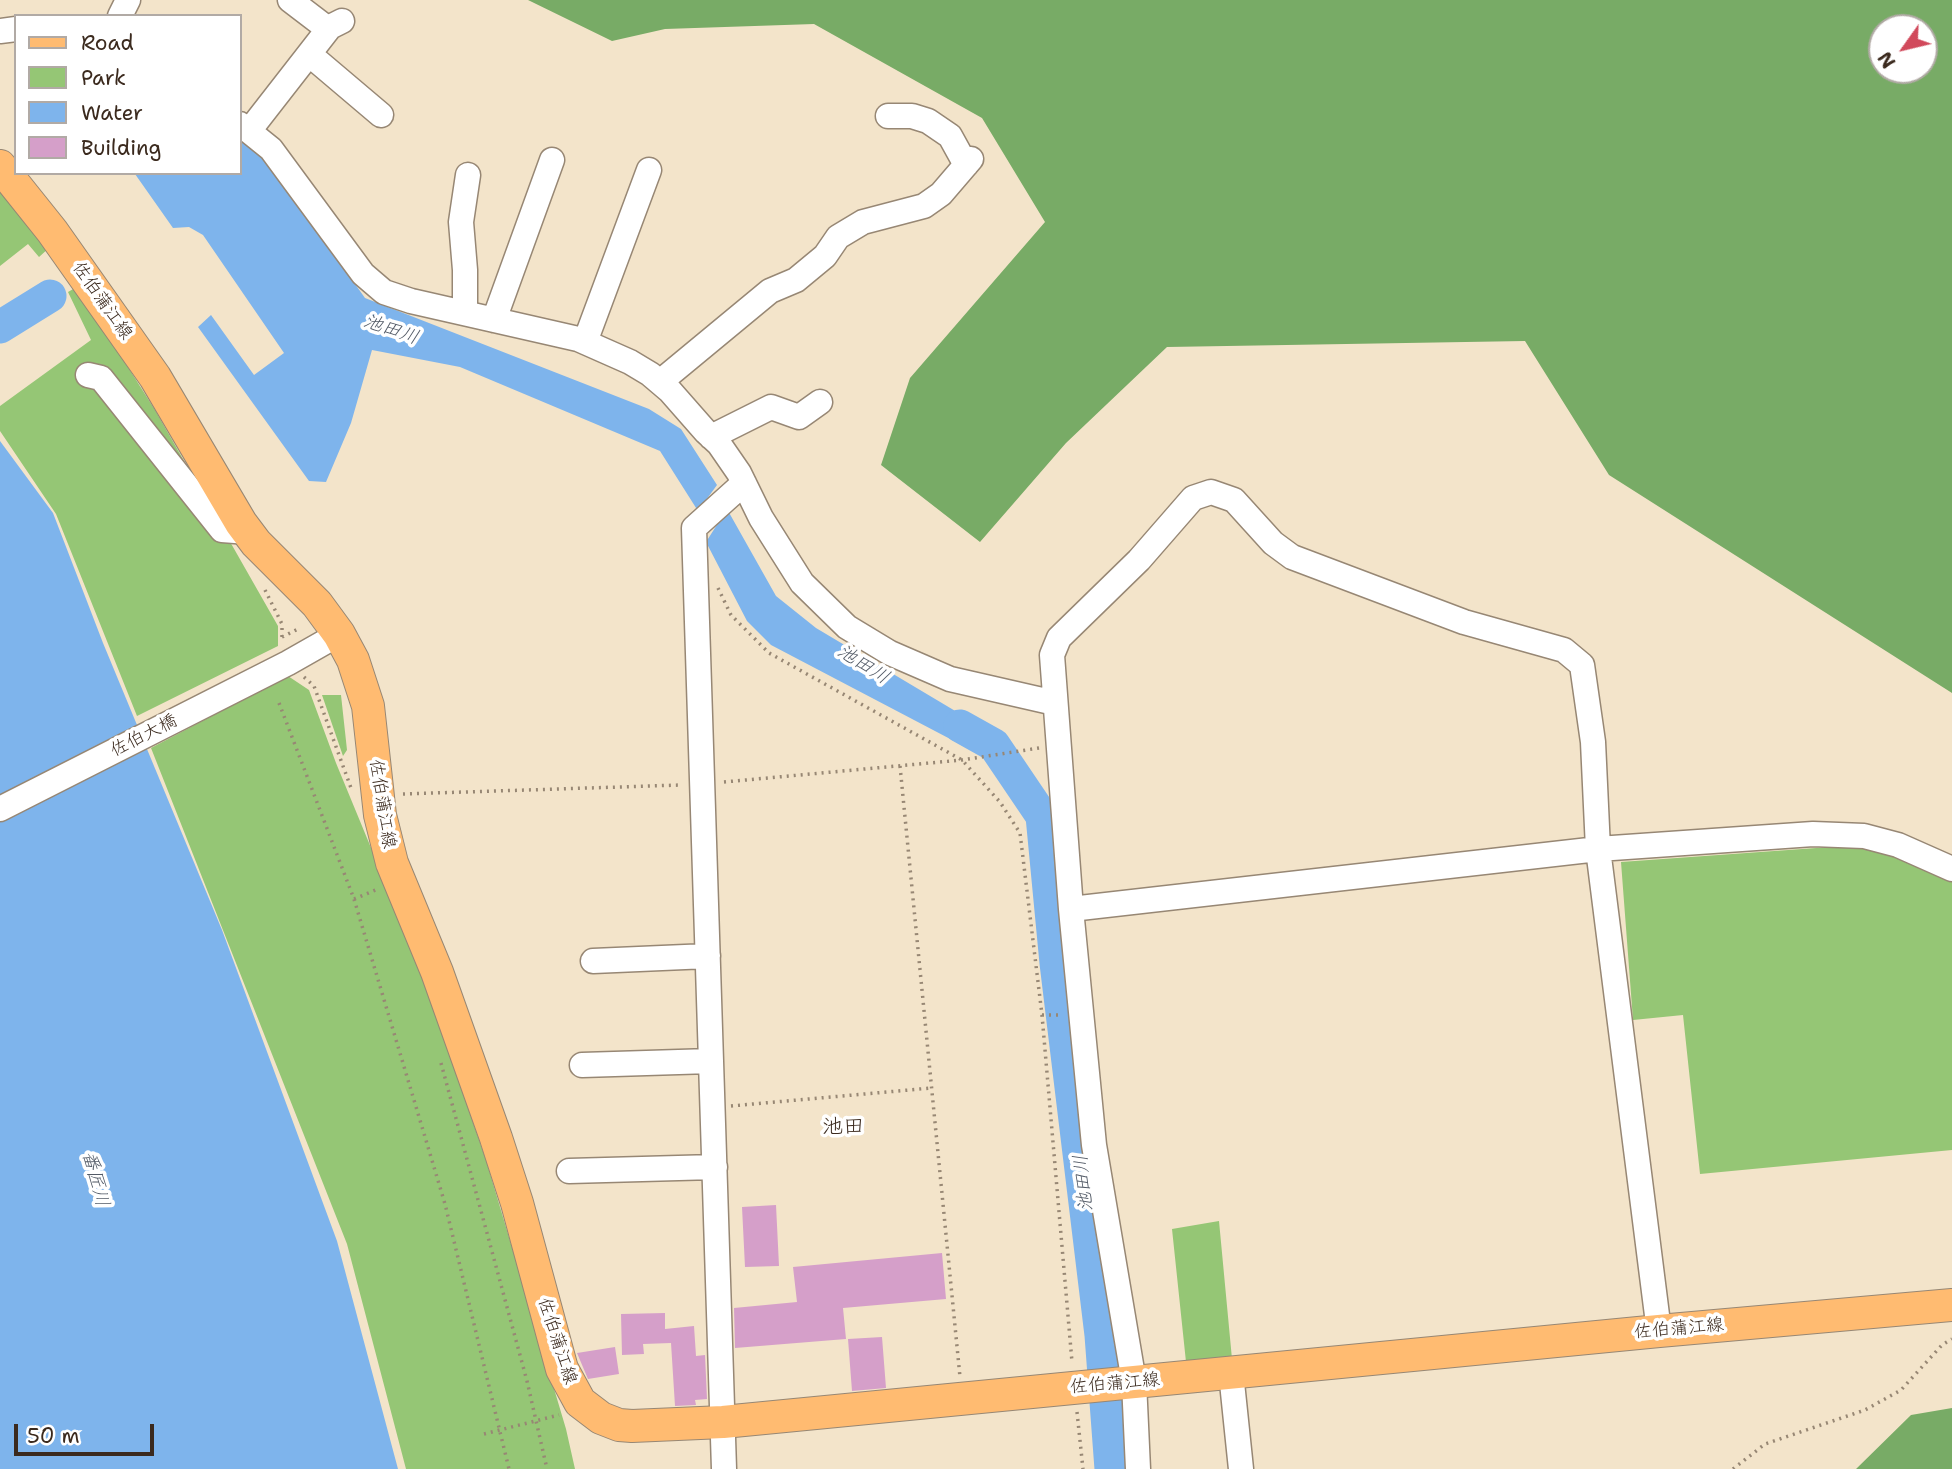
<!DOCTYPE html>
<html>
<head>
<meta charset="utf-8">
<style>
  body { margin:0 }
  #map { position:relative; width:1952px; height:1469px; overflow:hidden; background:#f3e4ca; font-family:"Shantell Sans",sans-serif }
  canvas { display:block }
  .legend { position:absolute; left:14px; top:14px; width:228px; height:161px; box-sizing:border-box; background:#fff; border:2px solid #b1aaa5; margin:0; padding:9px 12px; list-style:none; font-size:21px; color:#3b2a1e }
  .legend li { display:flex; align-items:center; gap:14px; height:35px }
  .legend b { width:35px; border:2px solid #b1aaa5 }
  .north { position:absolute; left:1868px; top:14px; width:70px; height:70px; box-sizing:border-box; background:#fff; border:2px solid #b1aaa5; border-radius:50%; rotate:236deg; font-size:19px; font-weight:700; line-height:28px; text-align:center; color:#3b2a1e }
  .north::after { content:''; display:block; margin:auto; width:24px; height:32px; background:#d1495b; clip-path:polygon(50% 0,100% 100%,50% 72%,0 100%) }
  .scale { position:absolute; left:14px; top:1424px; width:140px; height:32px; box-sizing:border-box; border:4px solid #3b2a1e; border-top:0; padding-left:9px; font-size:21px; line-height:24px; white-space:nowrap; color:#3b2a1e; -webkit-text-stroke:5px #fff; paint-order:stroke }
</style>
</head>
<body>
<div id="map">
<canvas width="1952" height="1469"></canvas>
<ul class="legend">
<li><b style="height:9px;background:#ffbb71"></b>Road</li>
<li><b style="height:19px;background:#95c675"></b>Park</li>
<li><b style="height:19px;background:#7eb4ec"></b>Water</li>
<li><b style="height:19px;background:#d59fc9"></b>Building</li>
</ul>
<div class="north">N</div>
<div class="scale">50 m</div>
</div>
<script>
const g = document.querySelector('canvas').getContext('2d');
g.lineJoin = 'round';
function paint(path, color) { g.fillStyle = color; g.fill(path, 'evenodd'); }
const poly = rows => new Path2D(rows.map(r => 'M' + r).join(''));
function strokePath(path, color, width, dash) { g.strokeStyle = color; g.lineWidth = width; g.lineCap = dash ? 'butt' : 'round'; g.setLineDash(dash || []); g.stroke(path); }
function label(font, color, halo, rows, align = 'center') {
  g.font = font + ' "Shantell Sans","Klee One",sans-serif'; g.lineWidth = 7; g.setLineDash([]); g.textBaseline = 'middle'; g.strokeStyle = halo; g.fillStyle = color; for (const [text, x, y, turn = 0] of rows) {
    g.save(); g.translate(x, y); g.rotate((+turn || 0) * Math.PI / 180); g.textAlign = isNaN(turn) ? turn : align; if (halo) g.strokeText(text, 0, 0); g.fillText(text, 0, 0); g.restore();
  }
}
const green = poly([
  [0,189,49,248,39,257,28,244,0,266],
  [75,288,92,310,155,410,278,626,278,646,137,716,56,514,0,431,0,406,91,340,68,292],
  [288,676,309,690,336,763,414,952,486,1160,566,1429,575,1469,406,1469,347,1244,151,748],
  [322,695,341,695,347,750,343,756],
  [1858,845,1890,850,1952,878,1952,1150,1700,1174,1683,1015,1633,1020,1621,862],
  [1219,1221,1232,1359,1186,1362,1172,1229]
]);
const forest = poly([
  [528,0,1952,0,1952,693,1609,475,1525,341,1167,347,1066,443,980,542,881,465,910,378,1045,222,982,118,814,24,665,29,612,41],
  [1882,28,1924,28,1924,70,1882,70],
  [1952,1408,1952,1469,1856,1469,1911,1415]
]);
const water = poly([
  [240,136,258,148,365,298,649,409,681,429,717,485,698,511,660,451,460,367,372,350,351,423,326,482,309,481,198,327,211,315,254,375,284,353,203,235,189,227,173,228,135,174,240,173],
  [0,441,53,513,103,643,222,930,337,1241,398,1469,0,1469],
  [727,509,776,596,816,628,1014,746,975,752,771,645,747,621,706,542]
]);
const river = poly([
  [0,327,50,296],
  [960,726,994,745,1042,816,1056,963,1101,1335,1111,1469]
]);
const building = poly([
  [776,1205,779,1266,745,1267,742,1207],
  [942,1253,946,1299,843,1308,846,1339,735,1348,734,1308,797,1302,793,1267],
  [665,1313,665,1329,694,1326,696,1356,705,1355,707,1399,695,1400,696,1405,675,1406,671,1343,643,1344,644,1354,622,1355,621,1314],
  [882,1337,886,1388,852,1391,848,1339],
  [615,1347,619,1374,588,1379,577,1353]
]);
const path = poly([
  [718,588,731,615,769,653,962,760,1000,802,1020,833,1042,1015,1072,1362],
  [265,590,282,624,282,641],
  [282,637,298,629],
  [304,677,314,686,351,788],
  [279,703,354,899,445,1204,509,1469],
  [900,766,960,1377],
  [724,782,962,760,1039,748],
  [403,794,681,785],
  [354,899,378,889],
  [1042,1015,1061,1015],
  [441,1063,527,1381,547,1469],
  [731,1106,931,1088],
  [1077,1412,1083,1469],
  [484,1434,559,1415],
  [1733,1469,1765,1444,1865,1410,1901,1390,1942,1345,1952,1339]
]);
const minor = poly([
  [290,0,328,29],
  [120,16,128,0],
  [0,31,16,29],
  [309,54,381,115],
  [888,116,912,116,928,121,950,136,966,165],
  [240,124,271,149,363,274,384,292,411,301,578,339,630,362,650,374,670,391,706,432,719,444,739,473,761,518,802,583,847,627,890,653,950,679,1055,703],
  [249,131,330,27,342,21],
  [465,313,465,270,461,222,468,175],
  [494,320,552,160],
  [585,342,649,170],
  [88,375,101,378,222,530,248,532],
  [660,382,770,291,796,280,825,256,838,237,863,222,924,206,941,194,971,159],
  [711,437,771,407,799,417,820,402],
  [0,809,288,663,339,634],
  [1071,909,1598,849,1813,834,1864,836,1898,845,1952,869],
  [593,961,708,956],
  [582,1065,711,1061],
  [569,1171,715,1167],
  [1231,1373,1241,1469],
  [724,1469,694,528,744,483],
  [1138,1469,1134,1382,1094,1145,1071,909,1052,655,1059,638,1139,560,1193,498,1211,492,1234,500,1273,543,1292,557,1464,622,1564,650,1582,665,1593,742,1598,849,1659,1331]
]);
const major = poly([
  [0,166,52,231,155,377,241,523,256,543,317,604,339,634,353,660,368,706,380,815,392,863,437,972,496,1138,517,1203,562,1369,580,1402,601,1418,619,1425,632,1426,723,1422,1659,1331,1952,1305]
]);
const streetNames = [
  ["佐伯蒲江線",102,301,55],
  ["佐伯大橋",144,736,-27],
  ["佐伯蒲江線",382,804,81],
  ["佐伯蒲江線",1679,1329,-5],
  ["佐伯蒲江線",557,1341,72],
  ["佐伯蒲江線",1115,1384,-5]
];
const waterNames = [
  ["池田川",391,330,19],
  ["池田川",863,665,32],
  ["番匠川",95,1179,75],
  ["池田川",1084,1183,-96]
];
const quarterNames = [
  ["池田",843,1128]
];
paint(green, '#95c675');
paint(forest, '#78ab66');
paint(water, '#7eb4ec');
strokePath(river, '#7eb4ec', 33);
paint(building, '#d59fc9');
strokePath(minor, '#978774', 27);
strokePath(major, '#978774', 34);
strokePath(path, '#978774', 3.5, [2, 5]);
strokePath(minor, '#fff', 24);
strokePath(major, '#ffbb71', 32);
label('18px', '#3b2a1e', '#fff', streetNames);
label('italic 19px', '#525a66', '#fff', waterNames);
label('21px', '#3b2a1e', '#fff', quarterNames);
</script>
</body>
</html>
